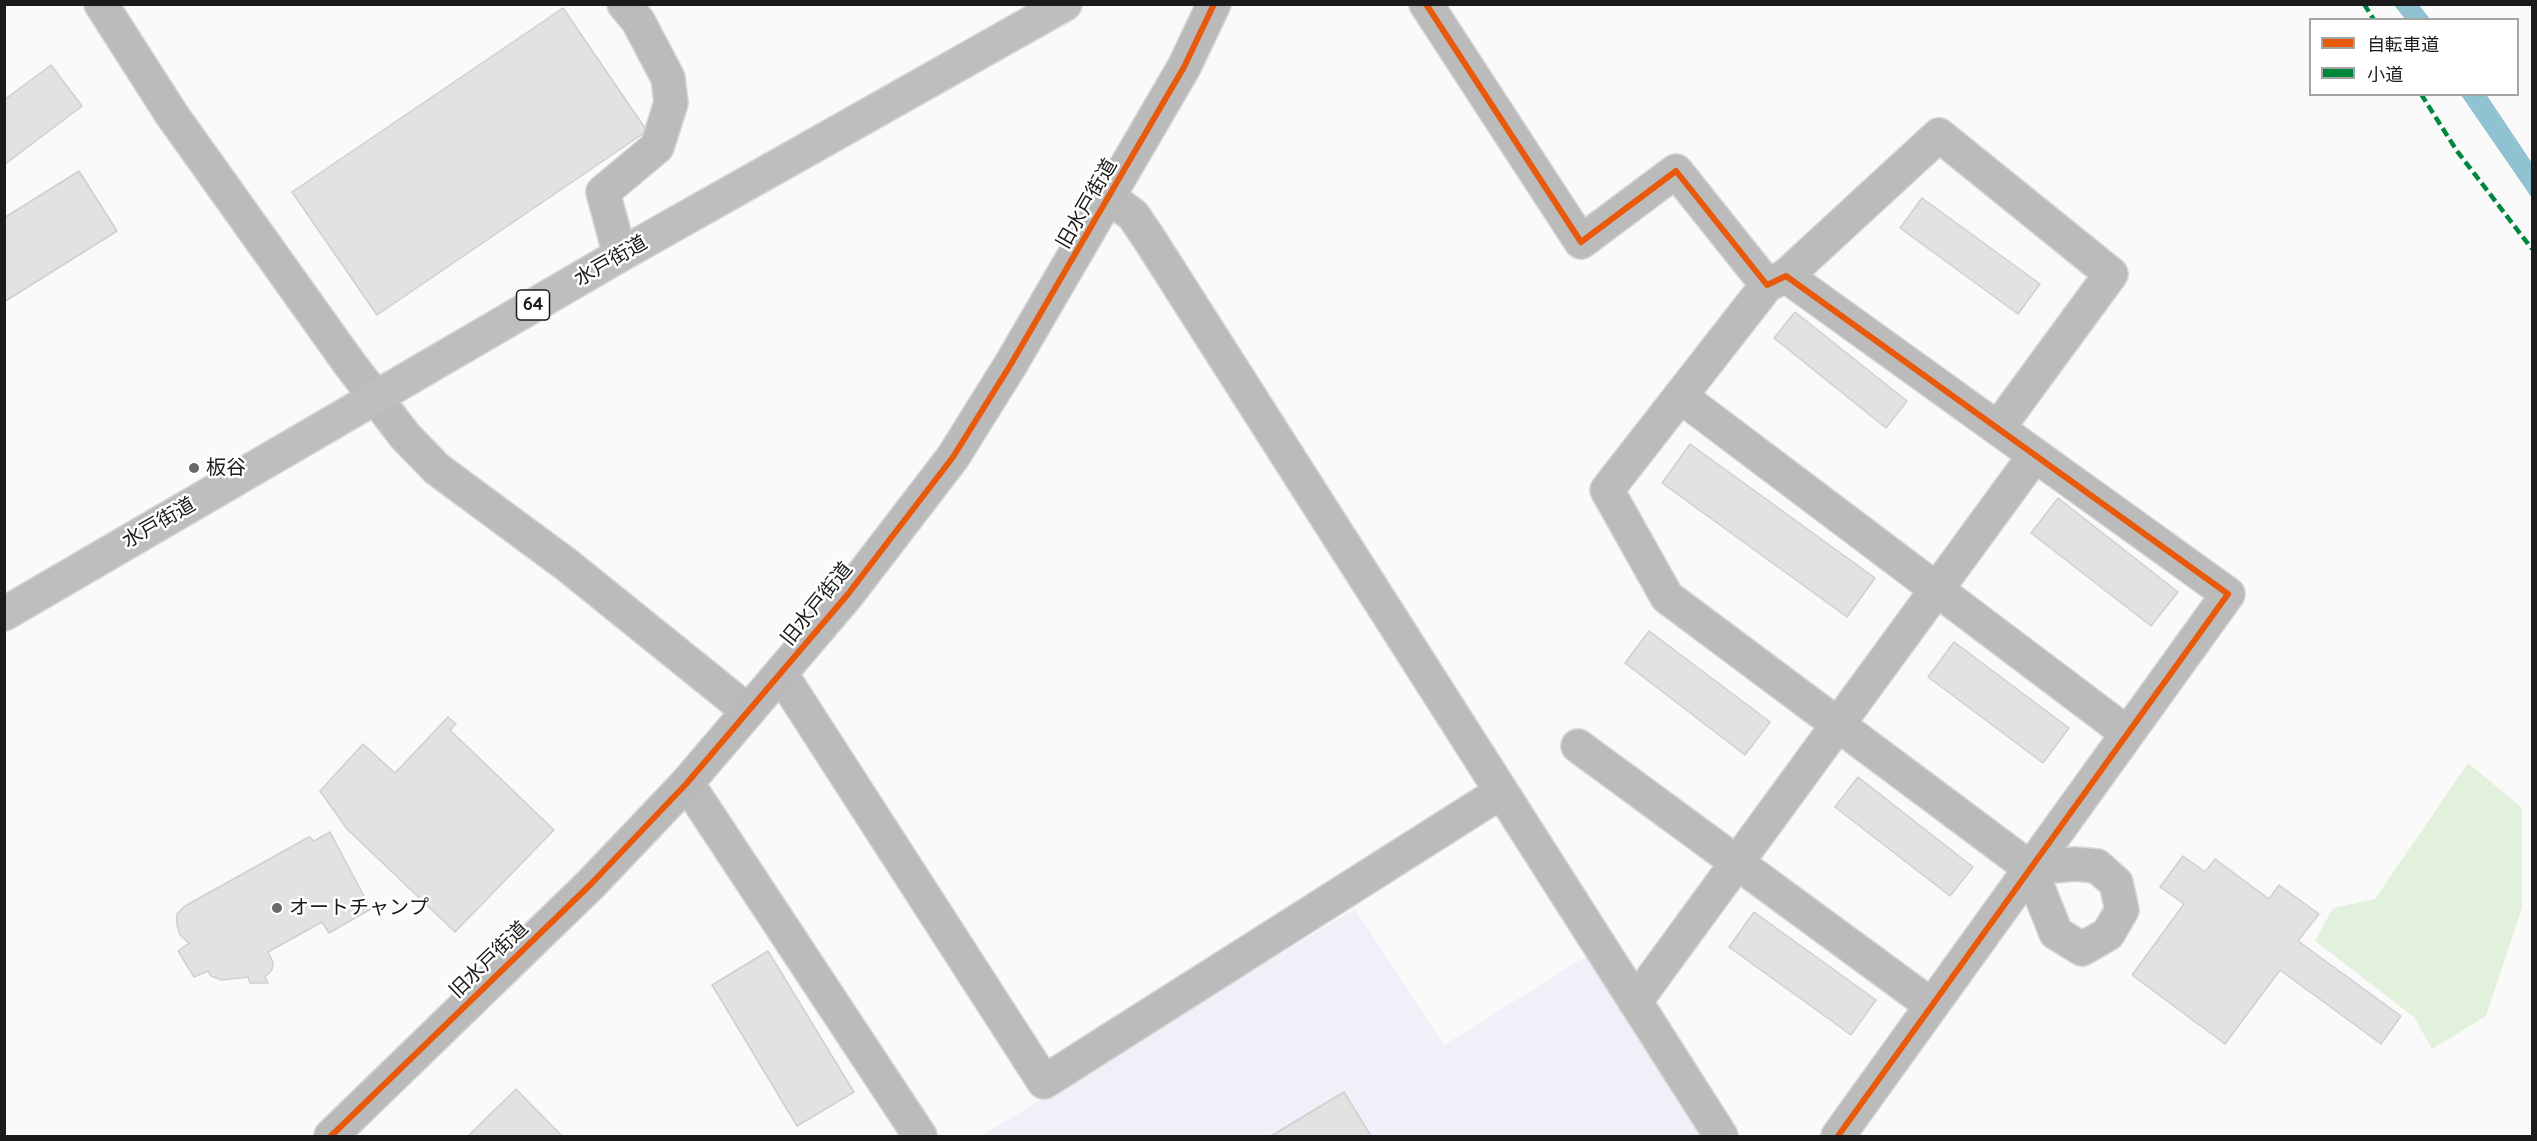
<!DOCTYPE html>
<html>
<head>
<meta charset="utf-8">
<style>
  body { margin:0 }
  #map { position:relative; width:2537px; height:1141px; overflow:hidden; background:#fafafb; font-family:Quicksand,"Noto Sans JP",sans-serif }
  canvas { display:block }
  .frame { position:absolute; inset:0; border:6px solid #1b1b1c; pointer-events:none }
  .legend { position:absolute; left:2309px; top:18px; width:210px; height:78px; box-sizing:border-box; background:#fff; border:2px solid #a4a4a4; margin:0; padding:8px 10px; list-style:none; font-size:18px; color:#1b1b1c }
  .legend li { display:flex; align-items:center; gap:12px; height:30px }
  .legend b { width:30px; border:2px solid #a4a4a4 }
</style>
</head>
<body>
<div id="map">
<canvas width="2537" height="1141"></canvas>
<div class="frame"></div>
<ul class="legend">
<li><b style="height:8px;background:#e8590c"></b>自転車道</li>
<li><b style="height:8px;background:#00873e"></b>小道</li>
</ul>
</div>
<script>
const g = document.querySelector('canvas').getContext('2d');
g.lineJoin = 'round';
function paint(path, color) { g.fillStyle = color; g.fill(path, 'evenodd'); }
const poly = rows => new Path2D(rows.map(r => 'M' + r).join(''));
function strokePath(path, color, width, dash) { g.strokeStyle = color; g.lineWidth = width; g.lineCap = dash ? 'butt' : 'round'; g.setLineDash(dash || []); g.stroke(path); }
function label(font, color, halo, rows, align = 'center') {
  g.font = font + ' Quicksand,"Noto Sans JP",sans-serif'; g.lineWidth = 5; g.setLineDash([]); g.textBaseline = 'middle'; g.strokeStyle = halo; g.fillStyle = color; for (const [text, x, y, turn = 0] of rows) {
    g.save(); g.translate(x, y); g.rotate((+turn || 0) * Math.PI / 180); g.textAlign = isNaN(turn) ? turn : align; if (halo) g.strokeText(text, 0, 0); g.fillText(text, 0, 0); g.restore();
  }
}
const industrial = poly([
  [1355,909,1444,1045,1588,955,1701,1136,981,1136]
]);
const green = poly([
  [2468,763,2522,808,2522,908,2486,1016,2432,1049,2414,1017,2315,941,2333,908,2375,899]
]);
const water = poly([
  [2394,5,2419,5,2430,19,2405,19],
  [2461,95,2486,95,2488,97,2532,163,2532,198]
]);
const building = poly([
  [563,8,647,131,377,315,292,192,563,8],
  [51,65,82,106,4,165,4,100,51,65],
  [79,171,117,231,4,302,4,218,79,171],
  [1922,198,2040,284,2018,314,1900,228,1922,198],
  [1795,312,1907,401,1886,428,1774,338,1795,312],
  [1690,444,1875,578,1847,617,1662,483,1690,444],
  [2058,498,2178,592,2151,626,2031,533,2058,498],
  [1649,631,1770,722,1745,755,1625,663,1649,631],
  [1954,642,2069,728,2043,763,1928,677,1954,642],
  [448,717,456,724,450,730,554,830,455,932,347,829,320,791,363,744,395,773,448,717],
  [1858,777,1973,867,1950,896,1835,807,1858,777],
  [330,832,371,909,329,933,322,922,268,952,273,962,272,970,265,977,268,983,250,983,248,977,222,980,211,976,208,971,194,977,178,951,189,943,180,935,177,925,177,914,185,906,309,837,314,841,330,832],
  [2183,856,2205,872,2215,859,2269,899,2279,885,2319,914,2298,941,2401,1016,2381,1044,2280,970,2225,1044,2132,975,2184,904,2160,887,2183,856],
  [1754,912,1876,1000,1851,1035,1729,947,1754,912],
  [768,951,854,1092,797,1126,712,985,768,951],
  [516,1089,562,1136,468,1136,516,1089],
  [1344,1092,1371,1136,1271,1136,1344,1092]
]);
const street = poly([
  [101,4,172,115,349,363,405,436,437,469,567,565,748,711],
  [1426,4,1581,242,1676,171,1767,285,1786,276,2228,594,1838,1136],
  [1110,198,1133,215,1148,237,1721,1136],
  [620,255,603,192,657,147,671,103,668,78,638,21,624,4],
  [1786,276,1939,135,2111,274,1998,428],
  [1767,285,1607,490,1667,597,2030,868,2075,864,2097,866,2116,883,2122,910,2108,934,2082,949,2056,933,2030,868],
  [1680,396,2127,733],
  [781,674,1044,1082,1501,792],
  [1578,746,1931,1005],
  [687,783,920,1136],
  [1635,1002,2035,455]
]);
const secondary = poly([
  [331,1136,591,884,687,783,848,594,953,457,1011,364,1184,67,1214,4]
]);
const primary = poly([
  [4,614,620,255,1065,4]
]);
const quiet = poly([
  [2364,4,2374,20],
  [2421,94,2457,151,2532,249]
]);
const cycleway = poly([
  [1426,4,1581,242,1676,171,1767,285,1786,276,2228,594,1838,1136],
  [331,1136,591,884,687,783,848,594,953,457,1011,364,1184,67,1214,4]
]);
const markers = [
  [194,468,6,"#69696a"],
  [277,908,6,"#69696a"]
];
const shields = [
  [533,305,33]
];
const shieldNames = [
  ["64",533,305]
];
const streetNames = [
  ["旧水戸街道",1087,204,-60],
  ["水戸街道",611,261,-30],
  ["水戸街道",159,523,-30],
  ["旧水戸街道",817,604,-51],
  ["旧水戸街道",489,960,-44]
];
const poiNames = [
  ["板谷",206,468],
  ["オートチャンプ",289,908]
];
paint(industrial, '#f1eff8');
paint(green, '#e1f1db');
paint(water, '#90c3d2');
paint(building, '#e2e2e3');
strokePath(building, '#cfcfd0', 1.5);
strokePath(street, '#d6d6d7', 36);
strokePath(secondary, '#d6d6d7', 36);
strokePath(primary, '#d6d6d7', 36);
strokePath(street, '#bbb', 33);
strokePath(secondary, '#bababa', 33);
strokePath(primary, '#bebebe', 33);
strokePath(quiet, '#00873e', 4.5, [9, 4.5]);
strokePath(cycleway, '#e8590c', 6);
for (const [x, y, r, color] of markers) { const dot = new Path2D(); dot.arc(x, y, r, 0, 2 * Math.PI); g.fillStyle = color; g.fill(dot); strokePath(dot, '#fff', 2); }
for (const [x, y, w] of shields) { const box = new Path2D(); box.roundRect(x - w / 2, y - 15, w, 30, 4.5); g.fillStyle = '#fff'; g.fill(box); strokePath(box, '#1b1b1c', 1.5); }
label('bold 18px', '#1b1b1c', null, shieldNames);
label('20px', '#1b1b1c', '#fff', streetNames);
label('20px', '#1b1b1c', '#fff', poiNames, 'left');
</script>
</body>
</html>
